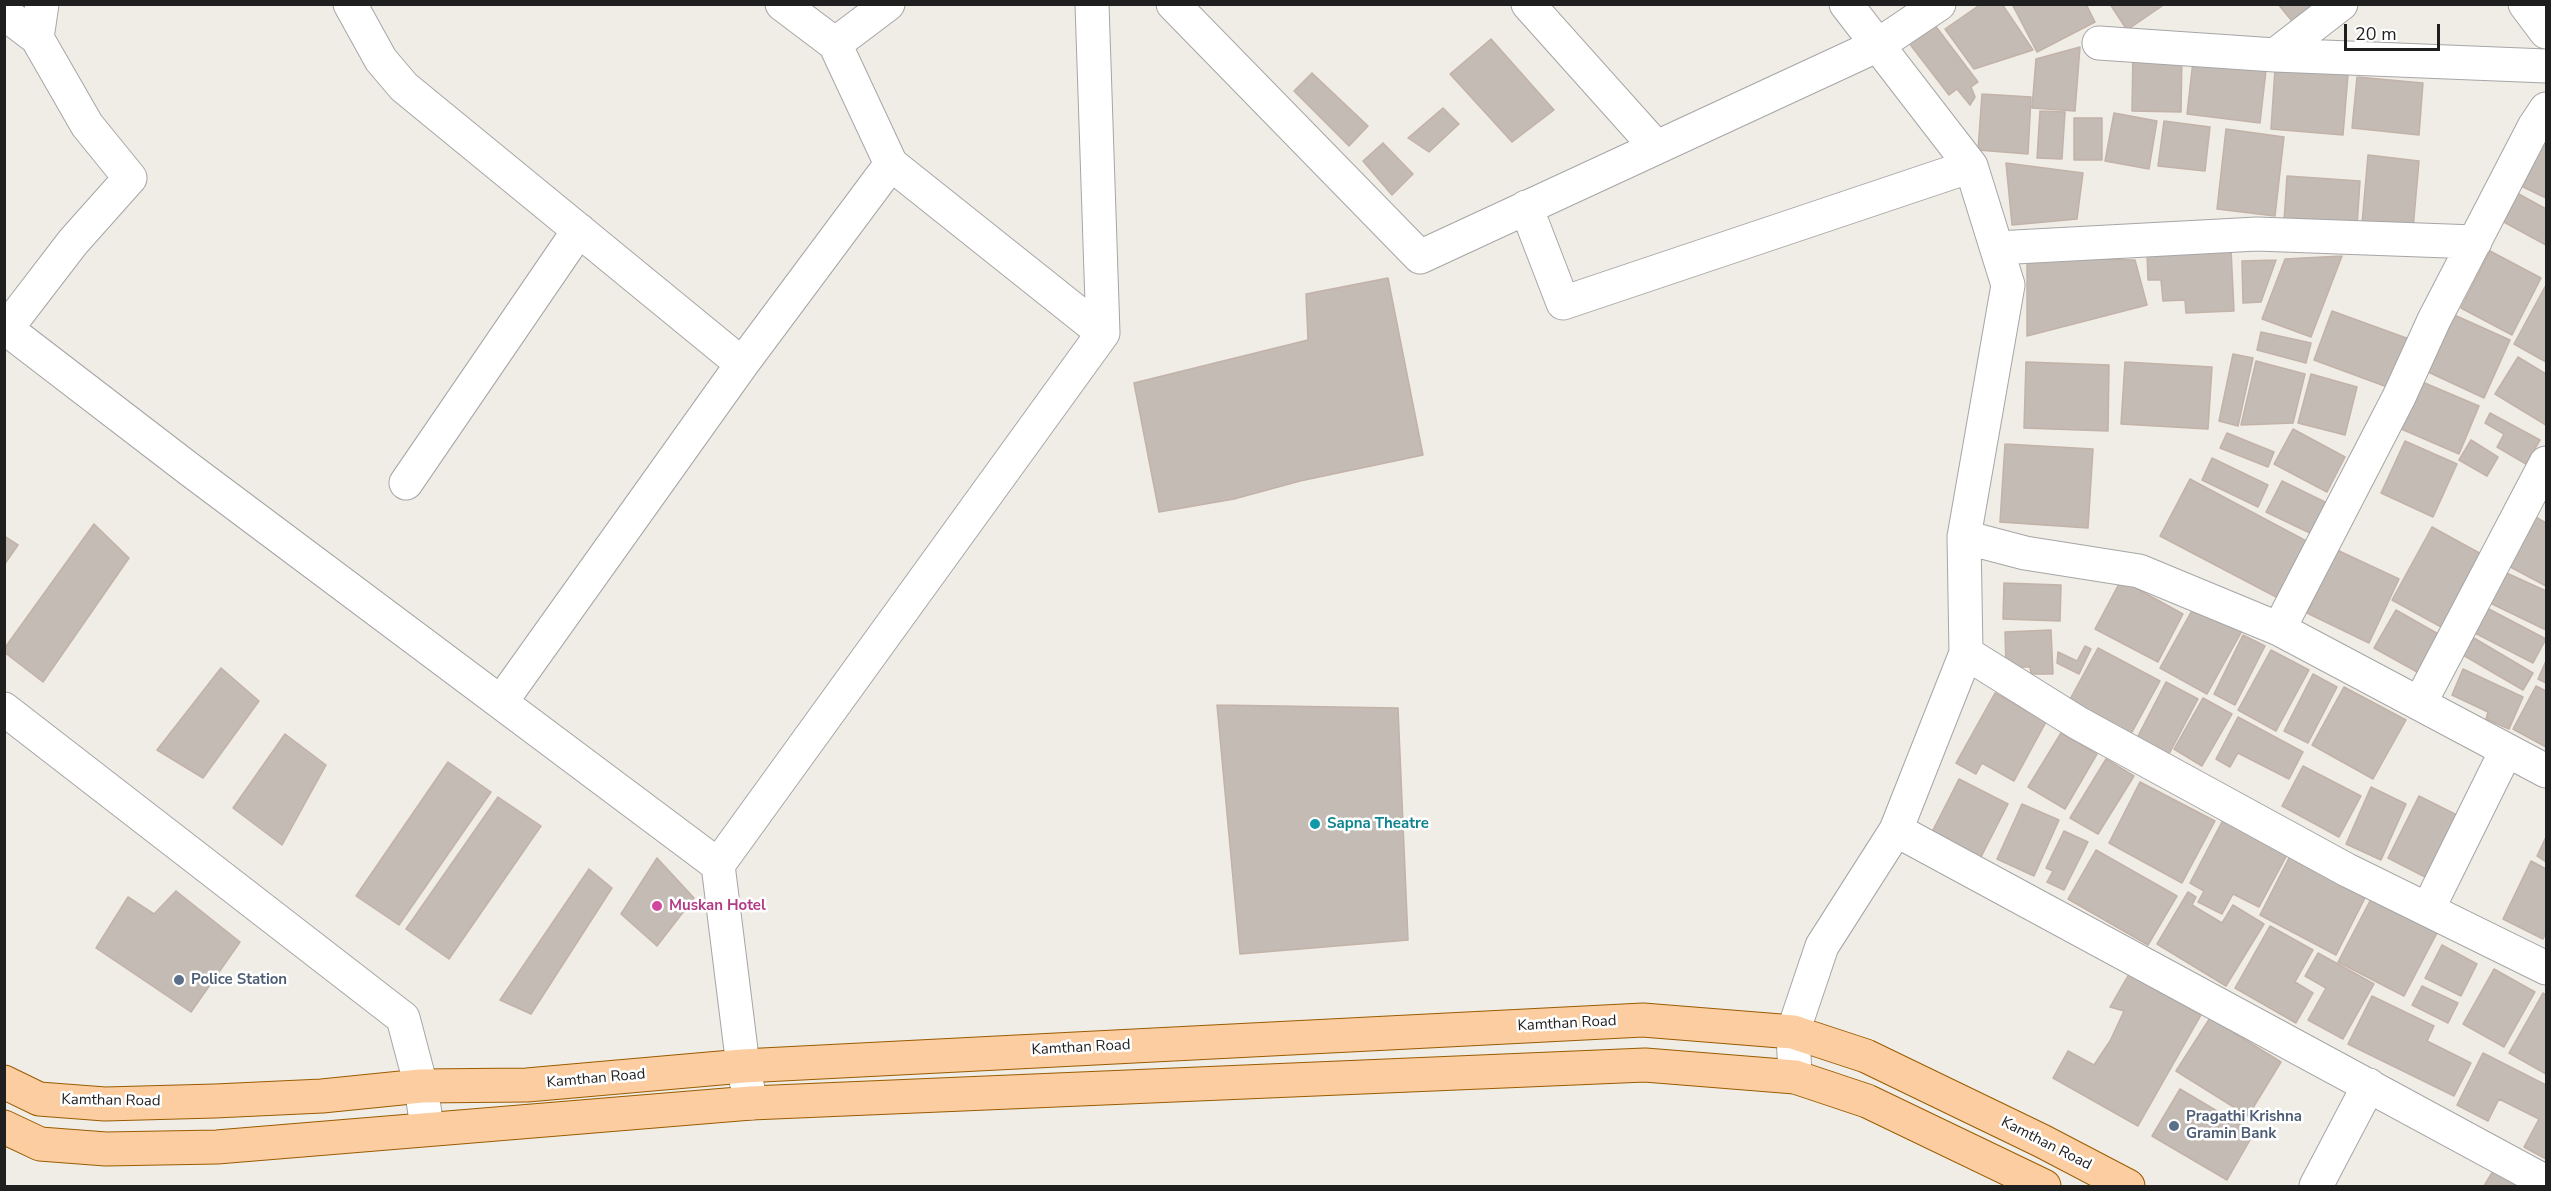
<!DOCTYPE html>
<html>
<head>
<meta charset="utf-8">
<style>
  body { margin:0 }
  #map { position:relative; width:2551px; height:1191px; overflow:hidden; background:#f0ece6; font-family:"Nunito Sans",sans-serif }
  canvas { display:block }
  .frame { position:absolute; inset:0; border:6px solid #1f1f1f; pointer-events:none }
  .scale { position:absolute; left:2344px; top:24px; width:96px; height:27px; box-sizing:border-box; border:3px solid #1f1f1f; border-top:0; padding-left:8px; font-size:18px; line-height:21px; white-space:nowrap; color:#1f1f1f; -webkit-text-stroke:4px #fff; paint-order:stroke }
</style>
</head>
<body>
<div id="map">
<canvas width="2551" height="1191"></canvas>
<div class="frame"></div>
<div class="scale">20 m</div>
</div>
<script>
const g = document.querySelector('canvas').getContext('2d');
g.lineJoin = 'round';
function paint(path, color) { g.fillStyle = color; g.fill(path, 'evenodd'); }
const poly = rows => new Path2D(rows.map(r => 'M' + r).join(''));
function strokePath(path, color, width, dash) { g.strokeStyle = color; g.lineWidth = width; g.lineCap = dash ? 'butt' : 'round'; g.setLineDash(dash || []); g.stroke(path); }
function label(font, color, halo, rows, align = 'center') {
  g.font = font + ' "Nunito Sans",sans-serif'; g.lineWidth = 5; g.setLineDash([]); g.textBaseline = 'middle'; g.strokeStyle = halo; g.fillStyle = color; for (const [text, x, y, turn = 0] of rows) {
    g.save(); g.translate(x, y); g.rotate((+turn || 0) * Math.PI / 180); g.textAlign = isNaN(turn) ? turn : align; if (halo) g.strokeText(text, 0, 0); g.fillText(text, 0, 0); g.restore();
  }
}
const building = poly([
  [1981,4,2002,4,2033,50,1974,69,1945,29,1981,4],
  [2012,4,2086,4,2095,22,2037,52,2012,4],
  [2110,4,2165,4,2127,30,2110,4],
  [2278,4,2322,4,2296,26,2278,4],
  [1934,24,1978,82,1971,87,1975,97,1970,105,1957,89,1949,95,1909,43,1934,24],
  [1491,39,1554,110,1512,142,1450,74,1491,39],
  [2080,47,2075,111,2032,108,2036,59,2080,47],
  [2133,50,2182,51,2181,112,2132,111,2133,50],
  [2193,61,2266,70,2260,123,2187,114,2193,61],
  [2275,69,2348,75,2343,135,2271,129,2275,69],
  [1312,73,1368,126,1349,146,1294,91,1312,73],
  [2357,77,2423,83,2419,135,2352,128,2357,77],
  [1982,94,2031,97,2028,154,1978,150,1982,94],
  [1443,108,1459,124,1429,152,1408,138,1443,108],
  [2040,111,2065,112,2062,159,2037,158,2040,111],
  [2114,113,2157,121,2149,169,2105,161,2114,113],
  [2074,118,2102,118,2102,160,2074,160,2074,118],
  [2164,121,2210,127,2205,171,2158,166,2164,121],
  [2226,129,2284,137,2275,216,2217,209,2226,129],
  [2546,137,2546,198,2519,185,2546,137],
  [1383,143,1413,174,1392,195,1363,161,1383,143],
  [2368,155,2419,161,2413,229,2362,224,2368,155],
  [2006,163,2083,173,2077,219,2012,225,2006,163],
  [2287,176,2360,181,2357,226,2284,221,2287,176],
  [2517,193,2546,209,2546,245,2502,221,2517,193],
  [2231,249,2234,311,2186,313,2185,300,2163,301,2161,280,2148,280,2147,253,2231,249],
  [2490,251,2541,278,2512,335,2461,308,2490,251],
  [2342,256,2311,337,2262,319,2285,259,2342,256],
  [2027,258,2135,260,2147,305,2027,336,2027,258],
  [2276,260,2261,302,2243,303,2242,261,2276,260],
  [1388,278,1423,455,1300,481,1234,499,1159,512,1134,383,1308,340,1306,294,1388,278],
  [2546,285,2546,362,2514,344,2546,285],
  [2332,311,2409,339,2390,388,2314,360,2332,311],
  [2452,314,2510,340,2484,398,2426,371,2452,314],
  [2261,332,2311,343,2306,363,2257,350,2261,332],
  [2233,354,2253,358,2238,426,2219,421,2233,354],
  [2518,357,2546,374,2546,425,2495,394,2518,357],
  [2256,361,2305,374,2293,423,2241,425,2256,361],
  [2026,362,2109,365,2108,431,2024,428,2026,362],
  [2125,362,2212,367,2208,429,2121,424,2125,362],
  [2311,374,2357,387,2345,435,2298,423,2311,374],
  [2420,381,2479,406,2459,454,2399,428,2420,381],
  [2490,413,2540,440,2526,464,2497,447,2504,434,2485,423,2490,413],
  [2293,429,2345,457,2327,492,2274,464,2293,429],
  [2227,433,2274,452,2268,467,2220,448,2227,433],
  [2471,440,2498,457,2487,476,2459,460,2471,440],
  [2405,441,2457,464,2433,517,2381,493,2405,441],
  [2005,444,2093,449,2088,528,2000,522,2005,444],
  [2212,458,2268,485,2258,507,2202,480,2212,458],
  [2190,479,2310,543,2280,599,2160,536,2190,479],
  [2282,481,2327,503,2312,534,2266,512,2282,481],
  [2527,512,2546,523,2546,586,2501,562,2527,512],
  [94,524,129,558,43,682,4,652,4,649,94,524],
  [2432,527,2483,555,2443,628,2392,600,2432,527],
  [4,536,18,545,4,565,4,536],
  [2337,550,2399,579,2369,643,2307,613,2337,550],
  [2500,570,2546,591,2546,630,2486,601,2500,570],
  [2121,580,2183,614,2158,662,2095,629,2121,580],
  [2004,583,2061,585,2060,621,2003,619,2004,583],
  [2195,605,2242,631,2207,694,2160,668,2195,605],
  [2485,607,2546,639,2533,663,2473,632,2485,607],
  [2396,610,2440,635,2419,673,2374,648,2396,610],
  [2051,630,2053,674,2031,674,2030,667,2006,667,2005,632,2051,630],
  [2243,635,2265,646,2235,705,2214,694,2243,635],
  [2474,638,2533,673,2523,690,2463,655,2474,638],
  [2085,646,2091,649,2079,674,2057,663,2058,652,2077,661,2085,646],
  [2098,648,2160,681,2131,734,2069,701,2098,648],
  [2271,650,2309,670,2276,731,2238,710,2271,650],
  [2546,661,2546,683,2538,679,2546,661],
  [221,668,259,701,203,778,157,750,221,668],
  [2463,669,2523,697,2509,729,2486,719,2488,712,2452,695,2463,669],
  [2313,674,2337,687,2308,743,2284,731,2313,674],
  [2166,682,2198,699,2169,754,2137,738,2166,682],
  [2536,686,2546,691,2546,747,2513,729,2536,686],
  [2344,687,2406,720,2373,779,2312,745,2344,687],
  [1995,693,2046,722,2014,781,1982,763,1976,774,1956,763,1995,693],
  [2203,698,2232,714,2202,766,2174,749,2203,698],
  [1217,705,1398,708,1408,940,1240,954,1217,705],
  [2238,717,2303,752,2289,779,2238,753,2230,767,2216,759,2238,717],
  [2061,733,2097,754,2065,809,2028,787,2061,733],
  [285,734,326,765,282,845,233,808,285,734],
  [2106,759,2134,776,2098,834,2070,818,2106,759],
  [448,762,491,792,399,925,356,896,448,762],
  [2303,766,2361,796,2339,837,2282,806,2303,766],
  [1959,779,2008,804,1981,857,1932,832,1959,779],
  [2140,782,2215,821,2182,883,2109,843,2140,782],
  [2371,787,2406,804,2381,860,2346,844,2371,787],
  [2419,796,2461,817,2429,879,2388,858,2419,796],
  [498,797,541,826,449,959,406,929,498,797],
  [2022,804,2059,820,2034,876,1997,859,2022,804],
  [2223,820,2287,855,2259,907,2233,894,2222,914,2198,902,2204,891,2190,883,2223,820],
  [2064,831,2088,842,2064,890,2047,882,2053,871,2046,868,2064,831],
  [2546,837,2546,862,2537,856,2546,837],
  [2096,850,2177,896,2148,945,2068,899,2096,850],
  [2290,856,2366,896,2336,955,2260,915,2290,856],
  [657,858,694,898,657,946,621,914,657,858],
  [2531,861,2546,869,2546,932,2543,939,2503,919,2531,861],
  [589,869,612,888,531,1014,500,1000,589,869],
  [176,891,240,942,191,1012,96,948,128,897,154,914,176,891],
  [2188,892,2196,897,2192,905,2222,923,2233,905,2264,924,2226,986,2157,944,2188,892],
  [2371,899,2437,933,2404,996,2338,962,2371,899],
  [2270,926,2313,950,2295,982,2313,993,2296,1023,2235,988,2270,926],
  [2442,945,2477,964,2461,996,2425,978,2442,945],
  [2318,953,2374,984,2343,1039,2308,1020,2326,988,2305,976,2318,953],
  [2494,969,2535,992,2504,1047,2463,1024,2494,969],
  [2129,974,2201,1015,2138,1126,2053,1078,2068,1051,2094,1065,2110,1041,2124,1011,2110,1007,2129,974],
  [2422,986,2458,1003,2448,1023,2412,1005,2422,986],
  [2543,993,2546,995,2546,1074,2509,1053,2543,993],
  [2372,996,2434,1026,2427,1041,2471,1063,2454,1096,2348,1044,2372,996],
  [2210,1018,2281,1062,2248,1116,2176,1071,2210,1018],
  [2483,1053,2546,1085,2546,1159,2524,1147,2539,1119,2499,1099,2488,1121,2457,1105,2483,1053],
  [2180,1089,2254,1133,2227,1180,2152,1136,2180,1089],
  [2493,1171,2520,1186,2484,1186,2493,1171]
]);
const minor = poly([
  [350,4,381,60,404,87,742,364],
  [1173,4,1420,257,1878,45,1939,4],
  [1528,4,1656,147],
  [2525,4,2546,32],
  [4,13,37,38],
  [2099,43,2275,55,2546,66],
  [835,44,888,4],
  [2275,55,2341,4],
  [891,164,1103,333],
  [1526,207,1563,303,1971,166],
  [1997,248,2257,234,2475,242],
  [4,327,189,469,718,865,743,1066,751,1103],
  [7,328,73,242,130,178,87,125,37,38,42,4],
  [406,483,579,230],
  [1964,537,2025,553,2139,571,2279,629,2546,771],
  [2279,629,2399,397,2434,320,2534,127,2546,109],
  [1966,653,2078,723,2347,870,2546,968],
  [501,702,742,364,891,164,835,44,782,4],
  [2420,703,2546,463],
  [4,709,403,1018,421,1086,427,1128],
  [1896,830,2546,1182],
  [718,865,1103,333,1092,4],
  [2428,909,2506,751],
  [1795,1077,1793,1032,1822,946,1896,830,1966,653,1964,537,2008,285,1971,166,1846,4],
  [2316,1186,2369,1085]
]);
const major = poly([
  [4,1082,39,1099,105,1104,215,1101,322,1096,421,1086,527,1085,743,1066,1643,1020,1793,1032,1866,1056,2042,1141,2128,1186],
  [4,1127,40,1144,106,1149,217,1147,751,1103,1645,1065,1795,1077,1867,1101,2044,1186]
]);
const markers = [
  [1315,824,6,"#0f9aa8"],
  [657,906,6,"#d1479c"],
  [179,980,6,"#5c6f8a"],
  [2174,1126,6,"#5c6f8a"]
];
const cultureNames = [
  ["Sapna Theatre",1327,824]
];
const hotelNames = [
  ["Muskan Hotel",669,906]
];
const serviceNames = [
  ["Police Station",191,980],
  ["Pragathi Krishna",2186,1117],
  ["Gramin Bank",2186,1134]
];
const streetNames = [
  ["Kamthan Road",1567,1024,-3],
  ["Kamthan Road",1081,1048,-3],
  ["Kamthan Road",596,1079,-5],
  ["Kamthan Road",111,1101,1],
  ["Kamthan Road",2046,1144,27]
];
paint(building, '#c5bbb5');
strokePath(building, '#c2b2a8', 1.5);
strokePath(minor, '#a6a6a6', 35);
strokePath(major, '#9a5c01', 35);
strokePath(minor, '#fff', 33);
strokePath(major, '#fbcda0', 33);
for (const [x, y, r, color] of markers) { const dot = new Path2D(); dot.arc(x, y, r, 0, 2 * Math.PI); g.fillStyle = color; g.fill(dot); strokePath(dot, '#fff', 2); }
label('bold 15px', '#0d838f', '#fff', cultureNames, 'left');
label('bold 15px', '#b23c85', '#fff', hotelNames, 'left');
label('bold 15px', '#4e5e75', '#fff', serviceNames, 'left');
label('15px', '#1f1f1f', '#fff', streetNames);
</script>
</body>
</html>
